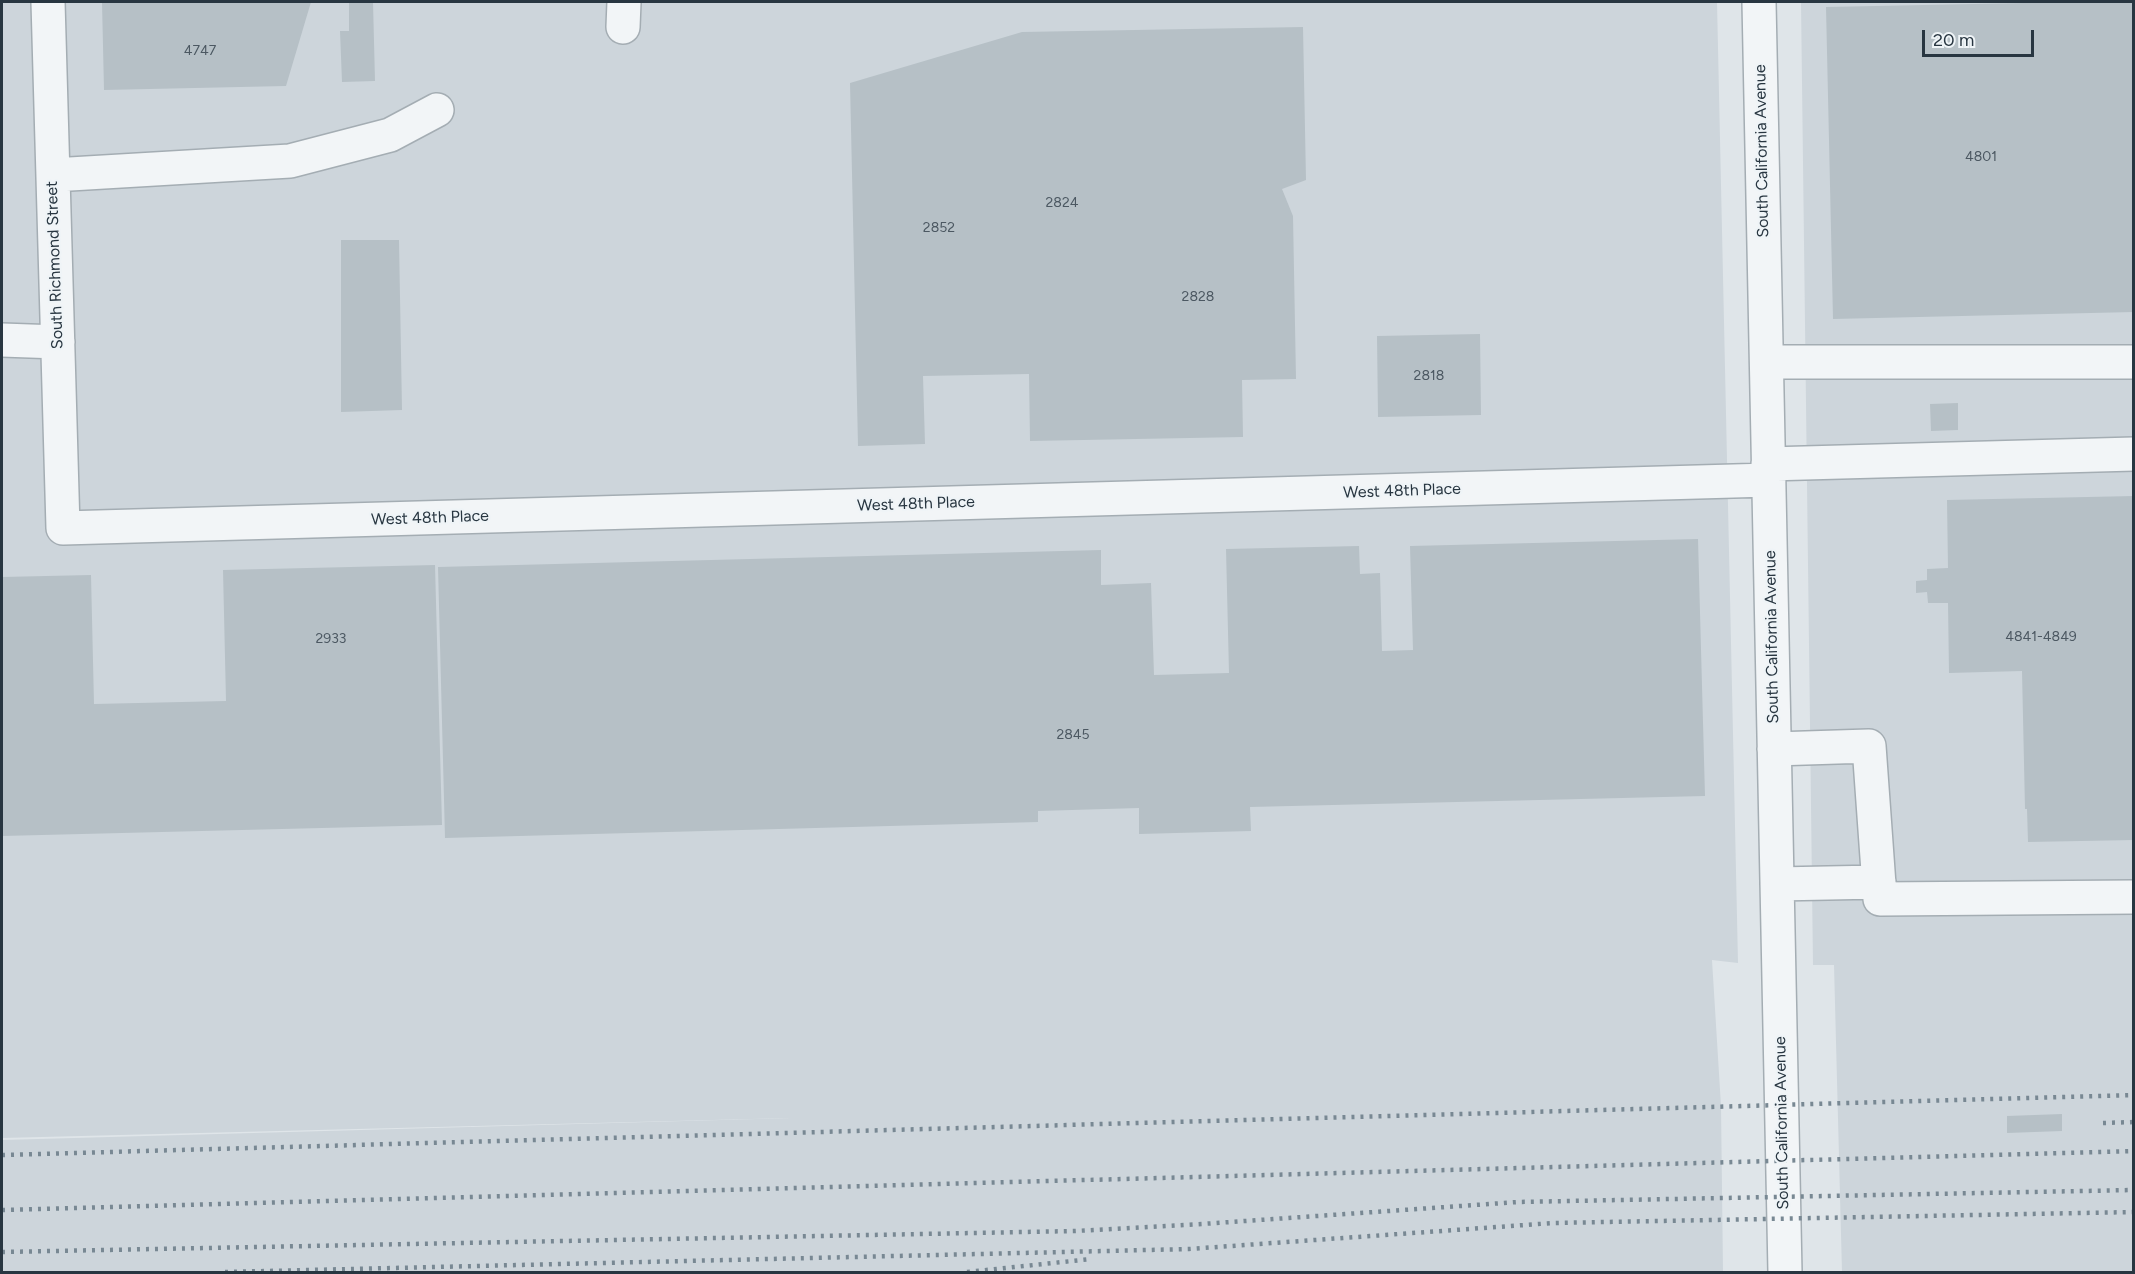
<!DOCTYPE html>
<html>
<head>
<meta charset="utf-8">
<style>
  body { margin:0 }
  #map { position:relative; width:2135px; height:1274px; overflow:hidden; background:#dfe5e9; font-family:Figtree,sans-serif }
  canvas { display:block }
  .frame { position:absolute; inset:0; border:3px solid #283641; pointer-events:none }
  .scale { position:absolute; left:1922px; top:30px; width:112px; height:27px; box-sizing:border-box; border:3px solid #283641; border-top:0; padding-left:8px; font-size:18px; line-height:21px; white-space:nowrap; color:#283641; -webkit-text-stroke:4px #eff4f7; paint-order:stroke }
</style>
</head>
<body>
<div id="map">
<canvas width="2135" height="1274"></canvas>
<div class="frame"></div>
<div class="scale">20 m</div>
</div>
<script>
const g = document.querySelector('canvas').getContext('2d');
g.lineJoin = 'round';
function paint(path, color) { g.fillStyle = color; g.fill(path, 'evenodd'); }
const poly = rows => new Path2D(rows.map(r => 'M' + r).join(''));
function strokePath(path, color, width, dash) { g.strokeStyle = color; g.lineWidth = width; g.lineCap = dash ? 'butt' : 'round'; g.setLineDash(dash || []); g.stroke(path); }
function label(font, color, halo, rows, align = 'center') {
  g.font = font + ' Figtree,sans-serif'; g.lineWidth = 4.5; g.setLineDash([]); g.textBaseline = 'middle'; g.strokeStyle = halo; g.fillStyle = color; for (const [text, x, y, turn = 0] of rows) {
    g.save(); g.translate(x, y); g.rotate((+turn || 0) * Math.PI / 180); g.textAlign = isNaN(turn) ? turn : align; if (halo) g.strokeText(text, 0, 0); g.fillText(text, 0, 0); g.restore();
  }
}
const built = poly([
  [2,2,1717,2,1738,963,1712,960,1721,1106,1723,1272,2,1272,2,1140,792,1118,2,1138],
  [1801,2,2133,2,2133,1272,1842,1272,1834,965,1813,965]
]);
const building = poly([
  [102,2,311,2,286,86,104,90],
  [349,2,373,2,375,81,342,82,340,31,349,31],
  [2073,2,2134,2,2134,312,1833,319,1826,7],
  [1303,27,1306,180,1282,189,1293,216,1296,379,1242,380,1243,437,1030,441,1029,374,923,376,925,444,858,446,850,83,1022,32],
  [341,240,399,240,402,410,341,412],
  [1480,334,1481,415,1378,417,1377,336],
  [1958,403,1958,430,1931,431,1930,404],
  [2134,496,2134,840,2028,842,2027,809,2025,809,2022,671,1949,673,1948,603,1928,603,1927,592,1916,593,1916,581,1927,580,1927,569,1948,568,1947,500],
  [1698,539,1705,796,1250,807,1251,831,1139,834,1139,808,1038,811,1038,822,445,838,438,567,1101,550,1101,585,1151,583,1154,675,1229,673,1226,549,1359,546,1360,574,1380,573,1382,651,1413,650,1410,546],
  [435,565,442,825,2,836,2,577,91,575,94,704,226,701,223,570],
  [2062,1114,2062,1131,2007,1133,2007,1116]
]);
const minor = poly([
  [48,2,63,528,1769,480],
  [1759,2,1785,1272],
  [623,27,624,2],
  [53,175,290,161,390,135,437,110],
  [2,340,58,342],
  [1767,362,2134,362],
  [1768,464,2134,454],
  [1774,749,1869,746,1880,899,2134,897],
  [1777,884,1879,882]
]);
const rail = poly([
  [2103,1123,2134,1122],
  [2,1155,2134,1095],
  [2,1210,2134,1151],
  [2,1252,1075,1231,1202,1224,1518,1202,2134,1190],
  [225,1272,1189,1249,1553,1223,2134,1212],
  [967,1272,1091,1259]
]);
const numberNames = [
  ["4747",200,51],
  ["4801",1981,157],
  ["2824",1062,203],
  ["2852",939,228],
  ["2828",1198,297],
  ["2818",1429,376],
  ["4841-4849",2041,637],
  ["2933",331,639],
  ["2845",1073,735]
];
const streetNames = [
  ["South California Avenue",1762,151,-91],
  ["South Richmond Street",55,265,-92],
  ["West 48th Place",1402,491,-2],
  ["West 48th Place",916,504,-2],
  ["West 48th Place",430,518,-2],
  ["South California Avenue",1772,637,-91],
  ["South California Avenue",1782,1123,-91]
];
paint(built, '#cdd5db');
paint(building, '#b6c0c6');
strokePath(minor, '#a4adb3', 36);
strokePath(minor, '#f2f5f7', 33);
strokePath(rail, '#788893', 4.5, [3, 6]);
label('14px', '#4c5862', null, numberNames);
label('16px', '#283641', '#eff4f7', streetNames);
</script>
</body>
</html>
